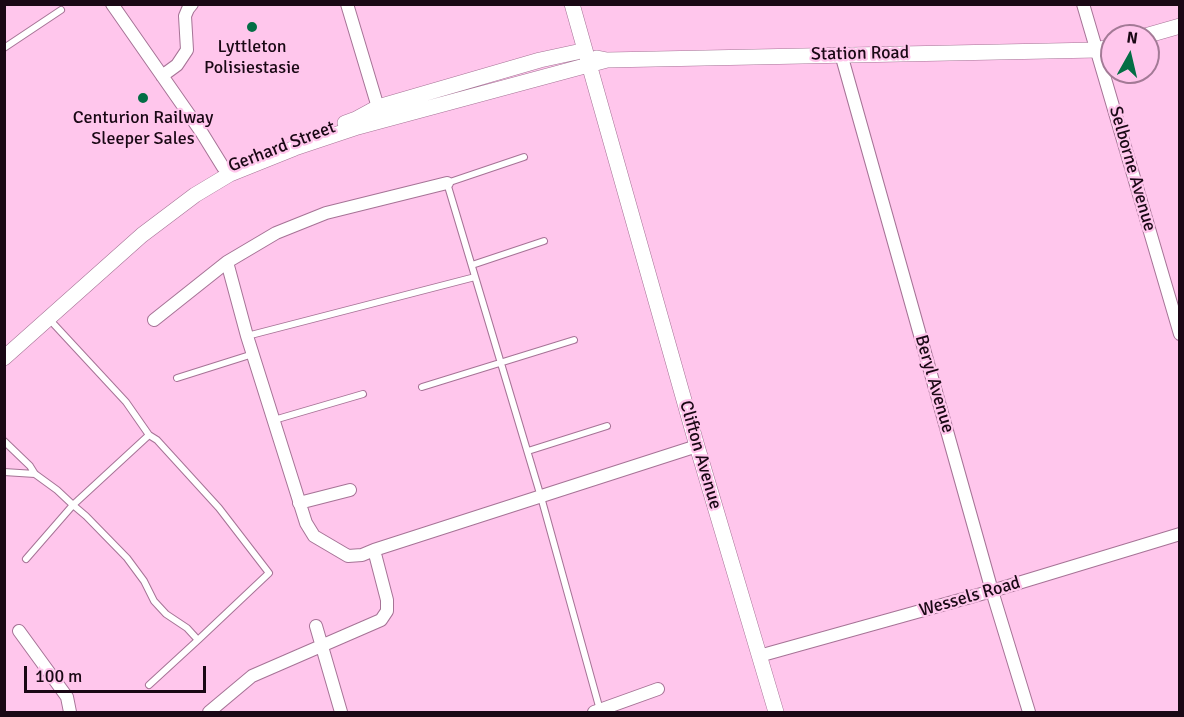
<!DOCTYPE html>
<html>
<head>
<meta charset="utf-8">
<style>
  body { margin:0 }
  #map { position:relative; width:1184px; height:717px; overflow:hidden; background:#ffc6ec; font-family:Signika,sans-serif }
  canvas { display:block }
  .frame { position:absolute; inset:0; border:6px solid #1a0815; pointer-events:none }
  .north { position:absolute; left:1100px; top:24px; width:60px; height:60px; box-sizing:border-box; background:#ffc6ec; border:2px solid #a37a96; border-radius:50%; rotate:8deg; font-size:16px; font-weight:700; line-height:24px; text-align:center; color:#1a0815 }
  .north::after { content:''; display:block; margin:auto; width:21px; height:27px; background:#036e45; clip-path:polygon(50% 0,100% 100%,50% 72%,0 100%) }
  .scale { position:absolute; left:24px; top:666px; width:182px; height:27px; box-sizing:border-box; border:3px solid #1a0815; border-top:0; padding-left:8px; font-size:18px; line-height:21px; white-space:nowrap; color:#1a0815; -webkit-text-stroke:4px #ffc6ec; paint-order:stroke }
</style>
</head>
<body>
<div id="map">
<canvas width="1184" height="717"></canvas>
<div class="frame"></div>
<div class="north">N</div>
<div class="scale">100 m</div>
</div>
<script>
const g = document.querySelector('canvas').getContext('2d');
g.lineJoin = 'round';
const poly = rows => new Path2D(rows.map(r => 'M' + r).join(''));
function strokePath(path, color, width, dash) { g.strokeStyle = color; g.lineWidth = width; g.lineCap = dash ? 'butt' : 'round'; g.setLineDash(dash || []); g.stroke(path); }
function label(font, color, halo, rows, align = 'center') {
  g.font = font + ' Signika,sans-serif'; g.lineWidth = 4.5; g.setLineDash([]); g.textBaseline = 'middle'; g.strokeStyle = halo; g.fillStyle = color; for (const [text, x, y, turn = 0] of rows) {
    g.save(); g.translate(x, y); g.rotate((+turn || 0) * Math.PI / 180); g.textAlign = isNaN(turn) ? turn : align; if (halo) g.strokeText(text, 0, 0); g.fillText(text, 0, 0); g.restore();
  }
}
const service = poly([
  [4,48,61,10],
  [524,157,447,183,541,497,600,710],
  [472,265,544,241],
  [50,320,126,402,149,435],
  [247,336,475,277],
  [177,378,253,354],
  [422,387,574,340],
  [274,420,363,394],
  [4,441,30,466,35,474,57,490,73,505,86,516,127,558,144,581,154,601,166,614,187,628,198,640,269,573,219,508,157,440,149,435,73,505,26,559],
  [528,451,607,426],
  [4,472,35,474],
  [149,685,198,640]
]);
const minor = poly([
  [112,4,202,133,223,167,230,174],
  [347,4,380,114],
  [1083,4,1180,334],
  [841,54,992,591,1029,712],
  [162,76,177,65,187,50,185,16,188,9,192,4],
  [227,262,247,336,306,523,314,536,348,556,362,555,374,550,697,446],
  [154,320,227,262,276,233,326,213,447,183],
  [299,503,350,490],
  [316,626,341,712],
  [19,631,67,697,70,712],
  [759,656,992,591,1180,534],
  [209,712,252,676,381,620,387,611,387,600,374,550],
  [594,712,658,689]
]);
const tertiary = poly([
  [572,4,697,446,776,712],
  [1145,36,1180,26],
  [597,58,607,60,1097,50,1112,46],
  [345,123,356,119,378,107,540,60,577,52],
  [4,358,142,235,195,195,230,174,295,148,358,127,607,60]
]);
const markers = [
  [252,27,6,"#036e45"],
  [143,98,6,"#036e45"]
];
const poiNames = [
  ["Lyttleton",252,47],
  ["Polisiestasie",252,68],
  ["Centurion Railway",143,118],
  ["Sleeper Sales",143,139]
];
const streetNames = [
  ["Station Road",860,54,-1],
  ["Gerhard Street",282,147,-21],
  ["Selborne Avenue",1132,169,74],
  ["Beryl Avenue",934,384,74],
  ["Clifton Avenue",700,455,74],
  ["Wessels Road",970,597,-16]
];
strokePath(service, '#a67396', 8);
strokePath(minor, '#a67396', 14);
strokePath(tertiary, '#a67396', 16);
strokePath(service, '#fff', 6);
strokePath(minor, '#fff', 12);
strokePath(tertiary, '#fff', 15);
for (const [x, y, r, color] of markers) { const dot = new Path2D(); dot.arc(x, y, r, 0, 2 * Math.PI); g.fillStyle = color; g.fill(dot); strokePath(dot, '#ffc6ec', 2); }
label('18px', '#1a0815', '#ffc6ec', poiNames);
label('18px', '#1a0815', '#ffc6ec', streetNames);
</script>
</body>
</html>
